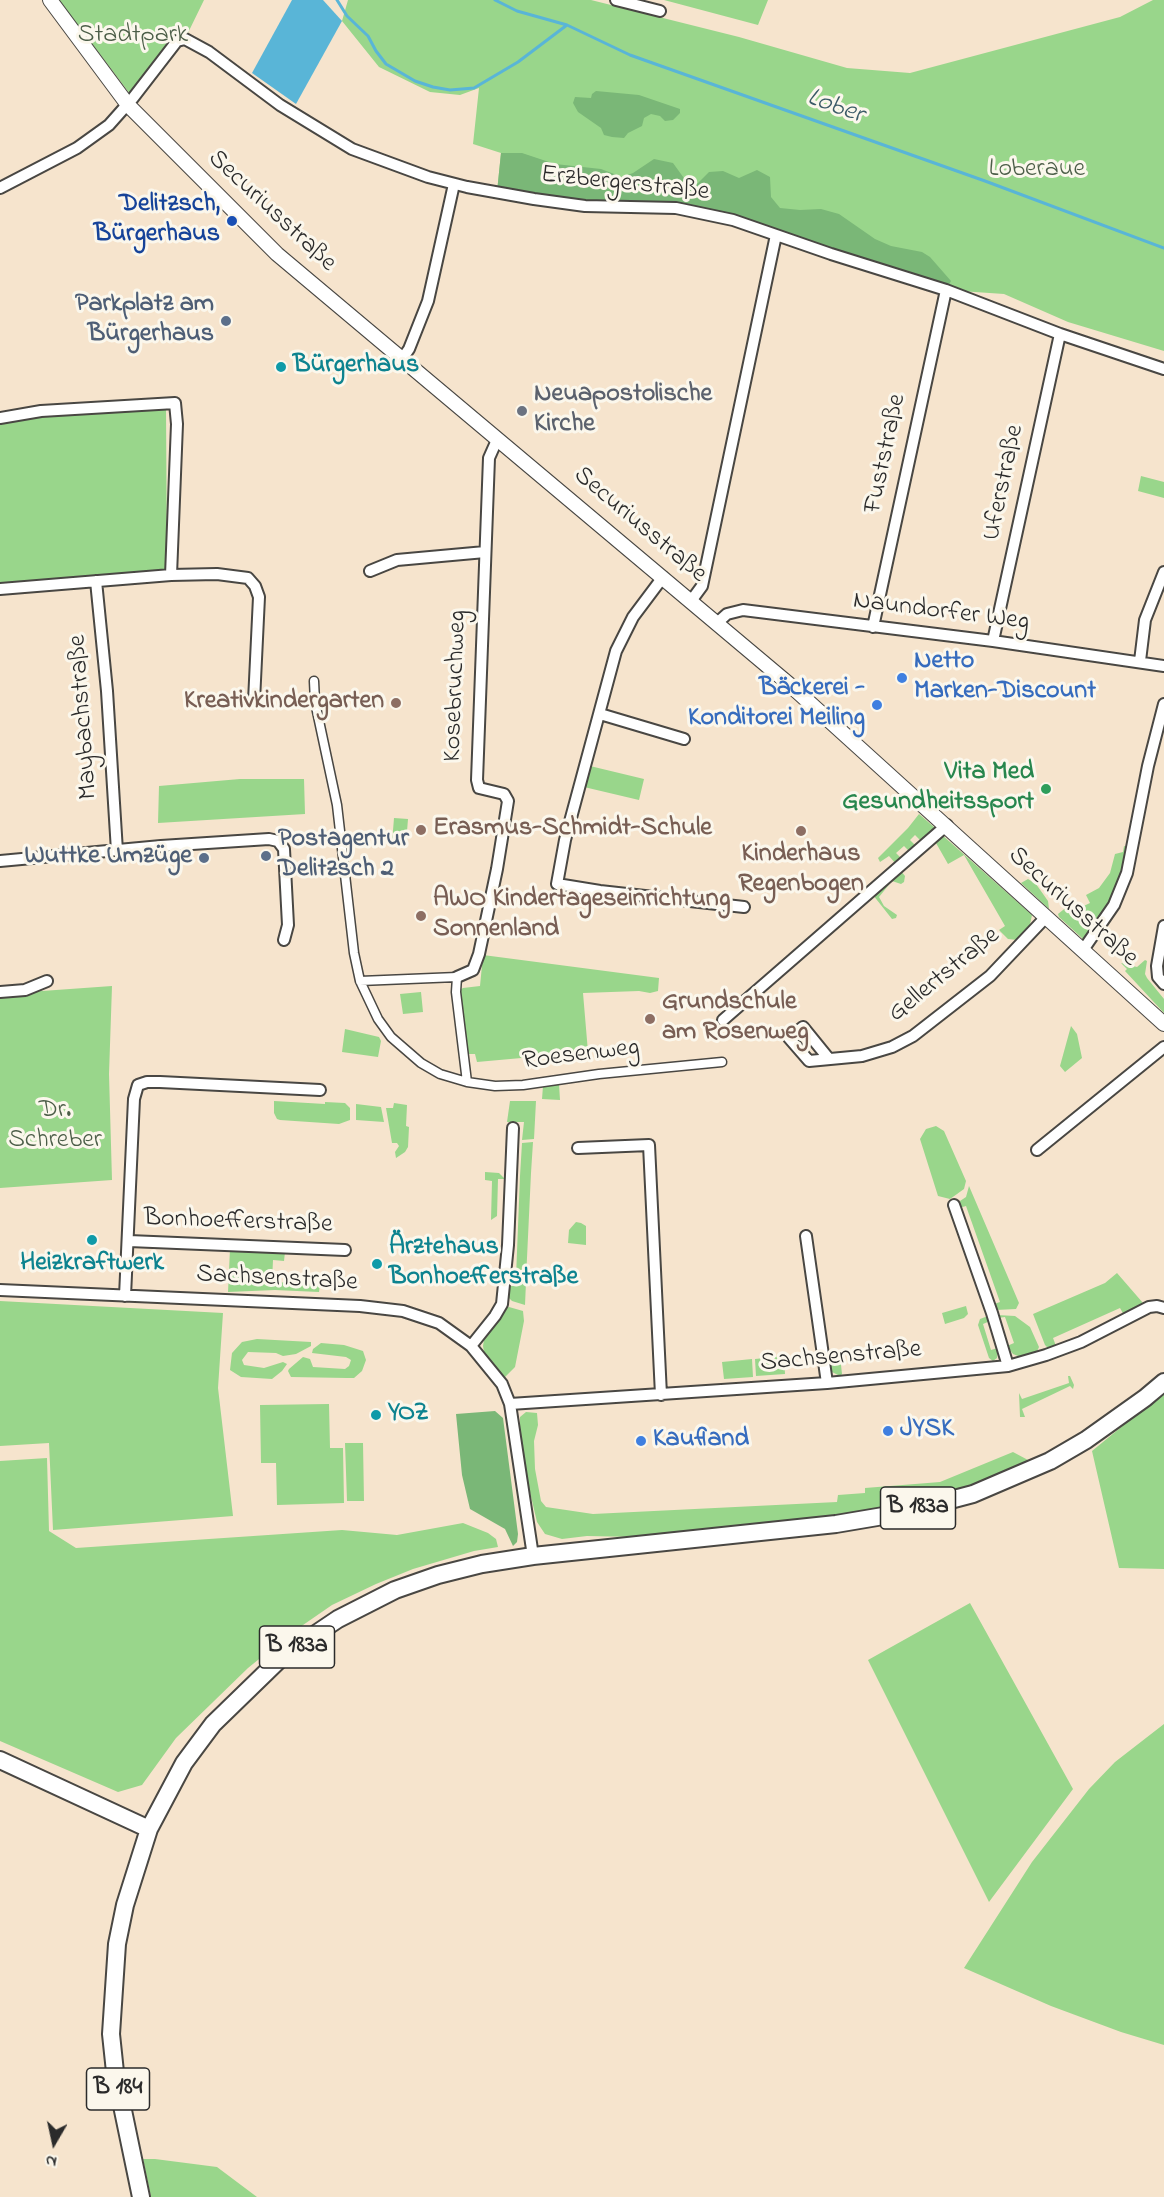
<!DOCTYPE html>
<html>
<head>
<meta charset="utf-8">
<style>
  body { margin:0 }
  #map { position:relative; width:1164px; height:2197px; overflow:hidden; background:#f6e4cd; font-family:"Indie Flower",sans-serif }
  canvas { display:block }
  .north { position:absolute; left:24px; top:2113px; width:60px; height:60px; -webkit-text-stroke:4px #fbf7ec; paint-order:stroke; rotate:189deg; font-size:16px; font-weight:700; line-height:24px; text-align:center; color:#2b2b2b }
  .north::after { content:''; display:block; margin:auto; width:21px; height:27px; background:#2b2b2b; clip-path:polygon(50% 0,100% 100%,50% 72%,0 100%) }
</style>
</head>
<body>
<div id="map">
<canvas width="1164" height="2197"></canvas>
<div class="north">N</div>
</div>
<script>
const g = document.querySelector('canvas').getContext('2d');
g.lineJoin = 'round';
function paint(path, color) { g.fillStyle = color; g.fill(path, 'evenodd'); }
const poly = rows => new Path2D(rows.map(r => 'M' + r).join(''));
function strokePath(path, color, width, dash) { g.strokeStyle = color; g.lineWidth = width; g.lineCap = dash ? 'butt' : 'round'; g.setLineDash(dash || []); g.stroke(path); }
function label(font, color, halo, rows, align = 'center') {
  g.font = font + ' "Indie Flower",sans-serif'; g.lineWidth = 6; g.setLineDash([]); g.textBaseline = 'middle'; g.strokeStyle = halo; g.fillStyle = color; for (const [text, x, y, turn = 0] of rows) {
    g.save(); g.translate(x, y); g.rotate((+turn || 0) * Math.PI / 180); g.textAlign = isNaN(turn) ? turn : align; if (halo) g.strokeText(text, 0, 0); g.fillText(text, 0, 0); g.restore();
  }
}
const green = poly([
  [59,0,204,0,185,39,133,98],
  [348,0,591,0,739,37,847,68,910,73,1120,17,1153,0,1164,0,1164,351,1068,322,1004,294,946,290,733,220,497,192,501,153,473,144,479,88,460,95,430,92,379,67,342,21],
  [664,0,768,0,758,25],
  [166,408,167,571,0,583,0,422,43,416],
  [1141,476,1164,482,1164,498,1138,491],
  [590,766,644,779,639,800,584,787],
  [240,779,304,779,305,814,158,823,159,786],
  [919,814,934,827,934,831,922,842,915,835,910,840,916,846,910,852,904,846,896,853,902,859,896,864,889,856,880,862,878,858,908,828],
  [394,818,408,819,406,844,392,843],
  [941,834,1032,915,1029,929,1018,940,1008,939,999,930,1005,926,964,855,948,864,936,843,935,838],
  [1124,846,1128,847,1117,885,1105,909,1087,938,1083,939,1059,917,1058,914,1068,906,1071,912,1090,903,1086,895,1099,888,1110,873,1115,854,1123,852],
  [900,870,905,876,904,882,901,884,892,881,879,897,884,906,897,915,896,918,892,919,873,895],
  [1028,879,1036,884,1048,901,1049,909,1021,883],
  [483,955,659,978,658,991,650,993,639,991,583,993,588,1052,477,1062,475,1054,465,1054,457,992,463,988,480,986],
  [1145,960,1147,961,1145,974,1147,978,1164,999,1164,1013,1125,971,1127,969,1121,963,1137,967],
  [112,986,109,1074,112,1180,0,1188,0,994],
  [421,992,423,1012,403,1014,400,994],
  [1071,1026,1077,1034,1082,1058,1065,1072,1060,1066],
  [345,1029,379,1037,381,1041,378,1057,342,1052],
  [559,1084,560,1100,542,1099,543,1086],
  [274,1101,325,1104,325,1102,345,1103,350,1108,350,1120,339,1124,280,1120,277,1119,274,1113],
  [510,1101,536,1101,534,1139,522,1140,524,1122,507,1122],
  [394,1103,407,1105,406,1126,409,1127,408,1147,405,1152,396,1158,395,1152,399,1146,397,1143,392,1143,386,1108,393,1108],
  [356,1104,381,1107,384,1122,356,1120],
  [936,1126,944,1131,966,1181,964,1189,950,1199,938,1196,920,1139,926,1129],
  [533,1142,531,1173,526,1279,516,1277,520,1176,522,1143],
  [485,1172,499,1173,505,1179,498,1179,497,1216,491,1220,492,1181,485,1180],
  [969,1186,1019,1303,1016,1309,996,1310,994,1304,1000,1302,966,1206,959,1208,958,1205,960,1201,966,1197],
  [576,1222,581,1223,586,1226,586,1245,568,1243,569,1230],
  [230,1249,285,1252,284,1261,273,1260,272,1282,318,1284,320,1285,319,1292,275,1290,228,1292],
  [1117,1273,1143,1303,1124,1315,1120,1308,1053,1338,1056,1346,1049,1349,1045,1345,1033,1314,1105,1283],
  [516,1281,526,1282,525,1305,512,1301,508,1297,509,1286,515,1286],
  [0,1301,223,1313,218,1388,233,1516,53,1530,49,1443,0,1446],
  [966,1306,968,1314,964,1318,945,1324,942,1313],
  [509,1307,523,1311,524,1321,515,1367,504,1378,484,1352,483,1346,484,1340,504,1308],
  [997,1315,1015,1316,1030,1327,1039,1347,1036,1354,1023,1358,1013,1354,1007,1346,1014,1343,1005,1317,998,1318],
  [988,1316,990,1321,983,1324,991,1350,998,1348,997,1358,993,1361,989,1358,978,1325,980,1319],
  [257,1339,311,1342,311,1346,296,1354,283,1356,276,1353,248,1352,242,1360,244,1365,264,1368,283,1362,287,1364,282,1371,272,1379,241,1377,230,1370,232,1353,242,1342],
  [321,1343,344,1345,363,1351,366,1360,362,1371,354,1378,347,1378,291,1377,288,1371,289,1369,303,1357,310,1359,313,1367,345,1369,349,1366,351,1360,346,1357,312,1353,313,1349],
  [828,1353,837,1353,840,1356,842,1374,840,1376,832,1372],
  [784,1356,785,1374,756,1376,755,1359],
  [752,1359,753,1377,724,1379,722,1362],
  [1068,1376,1070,1376,1074,1385,1073,1389,1070,1386,1022,1409,1025,1417,1020,1417,1019,1393,1022,1399,1069,1383],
  [1164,1392,1164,1569,1119,1568,1092,1451],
  [329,1404,330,1448,343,1448,344,1503,277,1505,276,1463,261,1463,260,1405],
  [526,1412,537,1413,538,1425,534,1441,535,1469,541,1501,546,1507,593,1514,837,1502,838,1495,865,1493,865,1488,940,1482,1013,1452,1028,1460,981,1482,947,1493,890,1507,744,1527,637,1537,587,1536,562,1539,545,1534,537,1522,525,1471,520,1429,520,1417],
  [345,1443,363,1443,364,1501,347,1501],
  [47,1458,49,1531,76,1548,342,1530,397,1535,463,1523,488,1533,496,1539,498,1547,474,1551,413,1569,376,1584,332,1605,290,1634,248,1668,176,1738,142,1785,118,1792,0,1741,0,1461],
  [970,1603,1073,1789,989,1902,868,1660],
  [1164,1724,1164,2045,1121,2032,1051,2006,964,1968,1032,1862,1089,1789,1115,1762],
  [143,2159,155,2159,217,2167,257,2197,151,2197]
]);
const forest = poly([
  [596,91,639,95,680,109,680,113,673,120,665,121,660,116,651,114,644,118,642,126,628,133,624,138,612,137,604,135,601,128,578,112,573,103,575,97,591,98,592,94],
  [501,153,522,153,555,164,601,169,622,177,633,173,654,159,673,163,686,181,697,184,709,172,723,171,739,178,757,170,770,177,771,197,780,208,800,210,821,209,839,214,875,239,891,246,922,252,930,257,951,281,946,290,676,208,585,206,497,192],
  [495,1411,503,1418,518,1534,517,1542,513,1546,505,1529,470,1509,462,1475,456,1414]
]);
const water = poly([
  [292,0,323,0,342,21,296,104,252,73]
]);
const stream = poly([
  [337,0,347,16,368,36,376,51,386,64,415,81,433,87,450,90,474,88,518,62,567,25],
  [495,0,517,11,567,25,630,55,985,181,1164,248]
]);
const pedestrian = poly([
  [314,681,315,702,337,805,354,953,360,981,378,1019,391,1037,421,1063,440,1074,467,1082],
  [360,981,457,977,456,992,467,1082,495,1086,523,1085,599,1074,722,1062]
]);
const minor = poly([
  [616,0,660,11],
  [0,188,77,148,109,125,133,98,177,41,185,39,209,52,280,105,352,149,428,177,467,187,534,199,585,206,676,208,733,220,831,254,946,290,1060,334,1164,369],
  [402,359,409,349,428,301,454,184],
  [0,418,41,411,175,403,177,424,171,575],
  [370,571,397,560,485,552],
  [663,577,633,617,616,651,565,840,557,884,600,891,744,907],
  [96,581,107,691,117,851],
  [0,589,171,575,217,574,248,578,255,586,259,597,254,701],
  [691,601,702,586,776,235],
  [717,623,727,614,743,610,993,641,1164,666],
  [873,627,946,290],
  [993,641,1060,334],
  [1140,661,1145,620,1164,572],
  [600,714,684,739],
  [0,861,161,846,269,839,278,841,284,849,288,925,284,940],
  [1164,926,1157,966,1158,977,1164,984],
  [1083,950,1114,905,1127,873,1148,766,1164,704],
  [457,977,473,970,479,954,497,869,508,801,504,794,479,788,477,780,489,458,497,440],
  [0,992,25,990,47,981],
  [723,1020,947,825],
  [829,1059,803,1027,789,1038,809,1061,862,1056,892,1047,913,1036,990,976,1046,917],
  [578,1148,649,1145,661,1395],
  [1037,1150,1164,1047],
  [954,1205,992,1313,1008,1366],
  [806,1236,827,1383],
  [129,1241,345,1250],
  [0,1290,360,1306,403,1311,439,1323,471,1346,502,1384,510,1404,533,1556],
  [125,1296,134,1099,138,1085,147,1082,160,1082,320,1090],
  [471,1346,495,1316,502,1304,508,1245,513,1128],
  [510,1404,827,1383,1008,1366,1046,1355,1081,1342,1149,1307,1157,1306,1164,1308]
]);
const tertiary = poly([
  [50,0,128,105,277,254,790,685,1164,1024]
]);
const primary = poly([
  [0,1760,149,1829],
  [141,2197,115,2072,111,2034,117,1944,125,1905,149,1829,184,1763,213,1724,283,1656,338,1619,395,1590,438,1575,482,1564,533,1556,836,1524,901,1513,973,1494,1050,1461,1086,1440,1145,1398,1164,1382]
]);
const markers = [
  [232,221,6,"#1a4fb4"],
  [226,321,6,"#5c6f8a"],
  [281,367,6,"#0f9aa8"],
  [522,411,6,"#6b7280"],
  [902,678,6,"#3f7fe0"],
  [396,703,6,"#8d6e63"],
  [877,705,6,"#3f7fe0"],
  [1046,789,6,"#2e9e5b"],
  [421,830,6,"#8d6e63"],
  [801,831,6,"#8d6e63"],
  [266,856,6,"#5c6f8a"],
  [204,858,6,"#5c6f8a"],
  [421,916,6,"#8d6e63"],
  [650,1019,6,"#8d6e63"],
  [92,1240,6,"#0f9aa8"],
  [377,1264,6,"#0f9aa8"],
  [376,1415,6,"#0f9aa8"],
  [888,1431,6,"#3f7fe0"],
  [641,1441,6,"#3f7fe0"]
];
const shields = [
  [918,1508,75],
  [297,1647,75],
  [118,2089,63]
];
const shieldNames = [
  ["B 183a",918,1508],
  ["B 183a",297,1647],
  ["B 184",118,2089]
];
const parkNames = [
  ["Stadtpark",133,37],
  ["Loberaue",1037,171],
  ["Dr.",55,1112],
  ["Schreber",55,1142]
];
const streetNames = [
  ["Erzbergerstraße",625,185,6],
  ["Securiusstraße",271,212,43],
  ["Fuststraße",887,454,-78],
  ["Uferstraße",1005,483,-78],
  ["Securiusstraße",639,526,40],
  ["Naundorfer Weg",941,613,7],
  ["Kosebruchweg",457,686,-88],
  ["Maybachstraße",85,717,-94],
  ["Securiusstraße",1072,908,42],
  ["Gellertstraße",945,976,-39],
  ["Roesenweg",581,1056,-7],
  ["Bonhoefferstraße",238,1223,2],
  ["Sachsenstraße",277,1280,3],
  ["Sachsenstraße",841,1358,-5]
];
const transitNames = [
  ["Delitzsch,",220,206],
  ["Bürgerhaus",220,236]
];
const serviceNames = [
  ["Parkplatz am",214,306],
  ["Bürgerhaus",214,336],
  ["Postagentur",278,841,"left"],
  ["Delitzsch 2",278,871,"left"],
  ["Wuttke Umzüge",192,858]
];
const cultureNames = [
  ["Bürgerhaus",293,367],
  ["Ärztehaus",389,1249],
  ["Bonhoefferstraße",389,1279],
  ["Heizkraftwerk",92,1265,"center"],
  ["YOZ",388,1415]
];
const worshipNames = [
  ["Neuapostolische",534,396],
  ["Kirche",534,426]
];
const shopNames = [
  ["Netto",914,663],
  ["Marken-Discount",914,693],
  ["Bäckerei -",865,690,"right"],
  ["Konditorei Meiling",865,720,"right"],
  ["JYSK",900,1431],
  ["Kaufland",653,1441]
];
const educationNames = [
  ["Kreativkindergarten",384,703,"right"],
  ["Erasmus-Schmidt-Schule",433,830],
  ["Kinderhaus",801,856,"center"],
  ["Regenbogen",801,886,"center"],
  ["AWO Kindertageseinrichtung",433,901],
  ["Sonnenland",433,931],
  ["Grundschule",662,1004],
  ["am Rosenweg",662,1034]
];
const leisureNames = [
  ["Vita Med",1034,774],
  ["Gesundheitssport",1034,804]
];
const waterNames = [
  ["Lober",835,108,20]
];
paint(green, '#99d68b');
paint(forest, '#7ab777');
paint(water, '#59b5d7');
strokePath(stream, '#59b5d7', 3);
strokePath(pedestrian, '#494743', 11);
strokePath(minor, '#494743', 14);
strokePath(tertiary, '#494743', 16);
strokePath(primary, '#494743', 20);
strokePath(pedestrian, '#fff', 8);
strokePath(minor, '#fff', 10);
strokePath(tertiary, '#fff', 14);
strokePath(primary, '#fff', 16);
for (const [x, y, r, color] of markers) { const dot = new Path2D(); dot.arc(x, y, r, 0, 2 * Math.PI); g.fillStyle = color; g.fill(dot); strokePath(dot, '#fbf7ec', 2); }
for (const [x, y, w] of shields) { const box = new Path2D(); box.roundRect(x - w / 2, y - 21, w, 42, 4.5); g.fillStyle = '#fbf7ec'; g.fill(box); strokePath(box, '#2b2b2b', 1.5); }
label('bold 24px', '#2b2b2b', null, shieldNames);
label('26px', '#4c5e48', '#fbf7ec', parkNames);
label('26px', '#2b2b2b', '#fbf7ec', streetNames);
label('bold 26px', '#164399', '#fbf7ec', transitNames, 'right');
label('bold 26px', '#4e5e75', '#fbf7ec', serviceNames, 'right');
label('bold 26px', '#0d838f', '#fbf7ec', cultureNames, 'left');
label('bold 26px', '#5b616d', '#fbf7ec', worshipNames, 'left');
label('bold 26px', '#366cbe', '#fbf7ec', shopNames, 'left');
label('bold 26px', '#785e54', '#fbf7ec', educationNames, 'left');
label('bold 26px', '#27864d', '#fbf7ec', leisureNames, 'right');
label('italic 27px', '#3b5b67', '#fbf7ec', waterNames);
</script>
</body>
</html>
